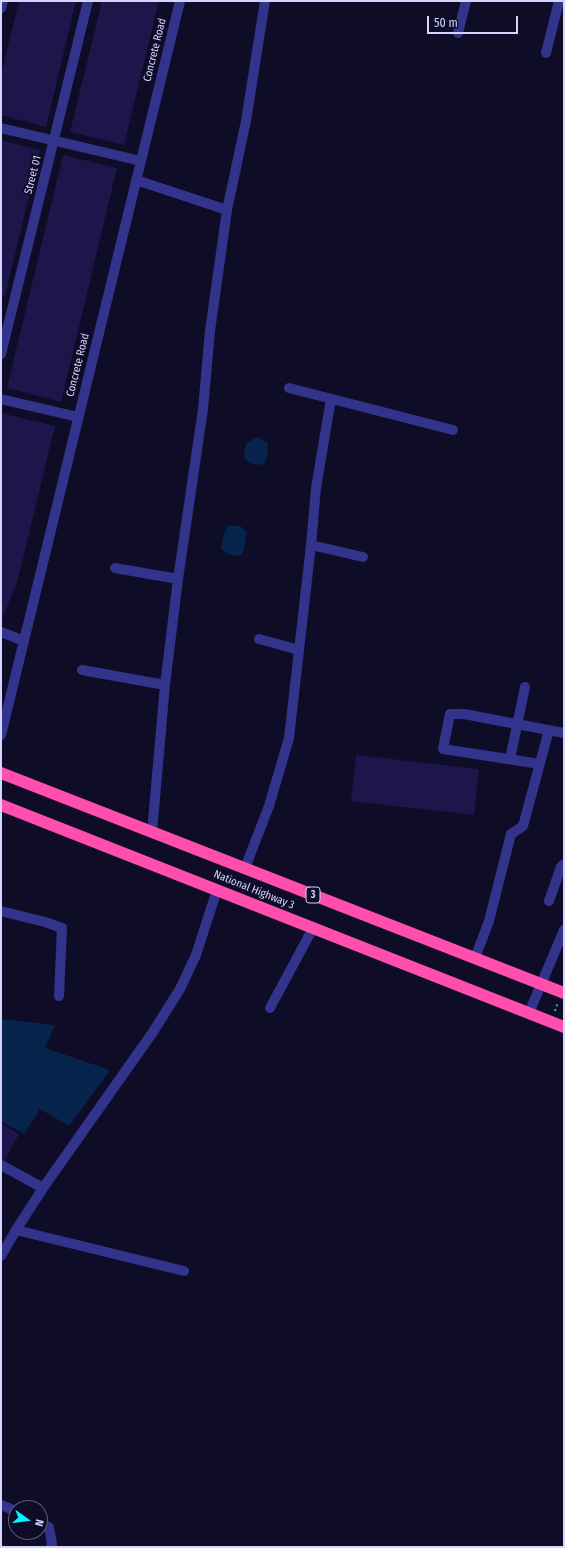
<!DOCTYPE html>
<html>
<head>
<meta charset="utf-8">
<style>
  body { margin:0 }
  #map { position:relative; width:565px; height:1548px; overflow:hidden; background:#0f0c27; font-family:"Fira Sans Condensed",sans-serif }
  canvas { display:block }
  .frame { position:absolute; inset:0; border:2px solid #d5d3ff; pointer-events:none }
  .north { position:absolute; left:8px; top:1500px; width:40px; height:40px; box-sizing:border-box; background:#0f0c27; border:1px solid #5e5c7d; border-radius:50%; rotate:104deg; font-size:11px; font-weight:700; line-height:16px; text-align:center; color:#d5d3ff }
  .north::after { content:''; display:block; margin:auto; width:14px; height:18px; background:#00f4fe; clip-path:polygon(50% 0,100% 100%,50% 72%,0 100%) }
  .scale { position:absolute; left:427px; top:16px; width:91px; height:18px; box-sizing:border-box; border:2px solid #d5d3ff; border-top:0; padding-left:5px; font-size:12px; line-height:14px; white-space:nowrap; color:#d5d3ff; -webkit-text-stroke:3px #0f0c27; paint-order:stroke }
</style>
</head>
<body>
<div id="map">
<canvas width="565" height="1548"></canvas>
<div class="frame"></div>
<div class="north">N</div>
<div class="scale">50 m</div>
</div>
<script>
const g = document.querySelector('canvas').getContext('2d');
g.lineJoin = 'round';
function paint(path, color) { g.fillStyle = color; g.fill(path, 'evenodd'); }
const poly = rows => new Path2D(rows.map(r => 'M' + r).join(''));
function strokePath(path, color, width, dash) { g.strokeStyle = color; g.lineWidth = width; g.lineCap = dash ? 'butt' : 'round'; g.setLineDash(dash || []); g.stroke(path); }
function label(font, color, halo, rows, align = 'center') {
  g.font = font + ' "Fira Sans Condensed",sans-serif'; g.lineWidth = 4; g.setLineDash([]); g.textBaseline = 'middle'; g.strokeStyle = halo; g.fillStyle = color; for (const [text, x, y, turn = 0] of rows) {
    g.save(); g.translate(x, y); g.rotate((+turn || 0) * Math.PI / 180); g.textAlign = isNaN(turn) ? turn : align; if (halo) g.strokeText(text, 0, 0); g.fillText(text, 0, 0); g.restore();
  }
}
const water = poly([
  [257,437,268,443,267,457,264,464,256,465,245,460,244,456,246,443],
  [228,525,240,526,247,532,243,553,240,556,231,555,225,552,221,548,223,537],
  [1,1019,55,1025,45,1048,110,1070,69,1126,40,1109,24,1134,1,1121]
]);
const building = poly([
  [19,1,76,1,46,127,1,115,1,75],
  [102,1,159,1,124,145,70,132],
  [1,140,40,150,5,296,1,295],
  [63,155,117,168,61,402,7,388],
  [1,413,55,426,17,583,1,621],
  [356,755,479,769,474,815,351,801],
  [1,1123,19,1134,5,1160,1,1159]
]);
const path = poly([
  [555,1011,558,1002]
]);
const minor = poly([
  [1,8,3,1],
  [458,33,466,1],
  [546,53,559,1],
  [1,128,141,161],
  [136,180,227,210],
  [1,354,88,1],
  [289,388,453,430],
  [1,399,78,417],
  [311,545,363,557],
  [115,568,178,579],
  [1,632,24,641],
  [259,639,299,650],
  [82,670,165,685],
  [1,735,180,1],
  [510,759,525,687],
  [540,764,443,749,450,714,464,714,564,733],
  [152,832,165,685,178,579,203,409,210,331,227,210,246,121,265,1],
  [245,868,269,806,289,738,311,545,316,488,331,399],
  [549,901,561,867,564,864],
  [1,911,45,922,62,928,59,996],
  [475,958,489,921,511,834,523,826,549,730],
  [270,1008,313,928],
  [529,1013,564,930],
  [1,1165,43,1188],
  [16,1230,184,1271],
  [1,1256,16,1230,43,1188,153,1032,180,989,196,955,217,890],
  [1,1505,16,1511],
  [40,1522,49,1527,52,1544,51,1547]
]);
const highway = poly([
  [1,773,564,993],
  [1,805,564,1027]
]);
const shields = [
  [313,895,14]
];
const shieldNames = [
  ["3",313,895]
];
const streetNames = [
  ["Concrete Road",155,50,-76],
  ["Street 01",33,175,-76],
  ["Concrete Road",78,365,-76],
  ["National Highway 3",254,890,22]
];
paint(water, '#06244c');
paint(building, '#1e164a');
strokePath(path, '#21c4b0', 2, [2, 3]);
strokePath(minor, '#32348b', 10);
strokePath(highway, '#ff4eae', 12);
for (const [x, y, w] of shields) { const box = new Path2D(); box.roundRect(x - w / 2, y - 8, w, 16, 3); g.fillStyle = '#0f0c27'; g.fill(box); strokePath(box, '#d5d3ff', 1); }
label('bold 10px', '#d5d3ff', null, shieldNames);
label('11px', '#d5d3ff', '#0f0c27', streetNames);
</script>
</body>
</html>
